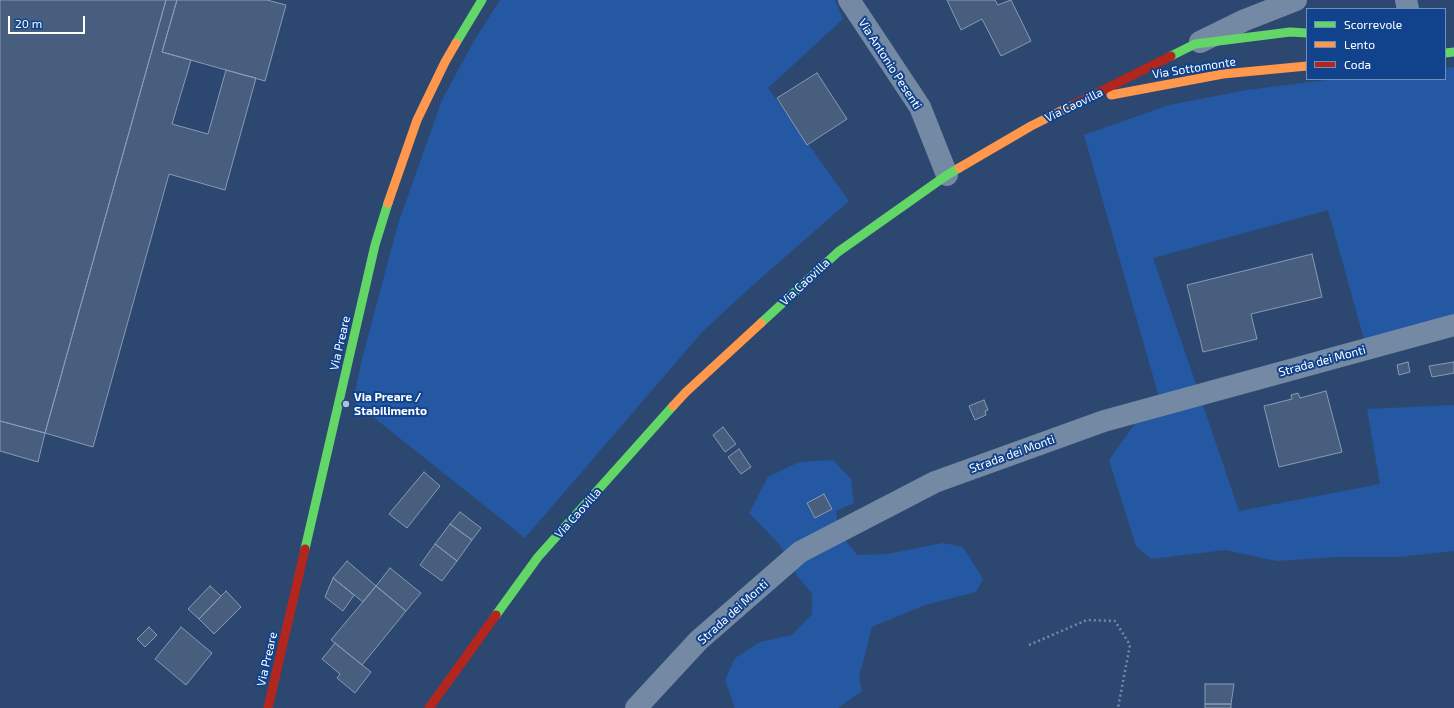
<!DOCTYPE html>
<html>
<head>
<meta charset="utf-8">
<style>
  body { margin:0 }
  #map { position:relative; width:1454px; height:708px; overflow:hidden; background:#2d4870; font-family:"Exo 2",sans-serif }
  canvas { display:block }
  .legend { position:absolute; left:1306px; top:8px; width:140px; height:72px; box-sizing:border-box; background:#11428c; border:1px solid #708eba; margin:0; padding:5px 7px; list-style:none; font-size:12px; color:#fff }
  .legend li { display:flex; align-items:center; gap:8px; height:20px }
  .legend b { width:20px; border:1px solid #708eba }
  .scale { position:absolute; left:8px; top:16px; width:77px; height:18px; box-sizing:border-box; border:2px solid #fff; border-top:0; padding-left:5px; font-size:12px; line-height:14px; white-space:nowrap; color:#fff; -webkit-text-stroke:3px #11428c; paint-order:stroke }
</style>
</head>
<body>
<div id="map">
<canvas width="1454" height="708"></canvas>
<ul class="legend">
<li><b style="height:5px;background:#63d668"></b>Scorrevole</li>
<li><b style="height:5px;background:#ff974d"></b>Lento</li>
<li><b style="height:5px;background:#b3261e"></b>Coda</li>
</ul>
<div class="scale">20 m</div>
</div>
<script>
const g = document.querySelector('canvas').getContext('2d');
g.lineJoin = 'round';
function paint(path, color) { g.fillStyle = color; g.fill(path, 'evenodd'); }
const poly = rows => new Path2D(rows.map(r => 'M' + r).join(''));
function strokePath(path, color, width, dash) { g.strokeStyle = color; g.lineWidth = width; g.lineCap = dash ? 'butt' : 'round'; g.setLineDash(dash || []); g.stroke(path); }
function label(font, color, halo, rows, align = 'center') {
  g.font = font + ' "Exo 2",sans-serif'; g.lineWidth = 4; g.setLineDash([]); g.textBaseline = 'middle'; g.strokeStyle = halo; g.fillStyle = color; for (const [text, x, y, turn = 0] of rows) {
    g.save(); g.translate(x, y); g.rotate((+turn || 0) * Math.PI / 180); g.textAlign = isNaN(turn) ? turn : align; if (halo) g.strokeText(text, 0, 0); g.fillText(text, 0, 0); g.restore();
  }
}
const green = poly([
  [500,0,835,0,843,19,768,88,849,201,753,285,702,332,525,538,353,401,363,355,398,224,442,100,474,41],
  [1454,67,1454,328,1367,350,1328,210,1153,258,1239,511,1380,484,1367,409,1454,405,1454,551,1398,557,1335,557,1277,561,1225,550,1151,559,1136,546,1109,460,1148,405,1161,404,1084,135,1169,105,1247,90,1334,79,1445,79,1445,68],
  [833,460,851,479,854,503,836,511,838,531,857,555,887,554,943,543,963,547,983,579,976,592,925,605,872,627,859,677,862,691,838,708,735,708,725,680,735,658,760,642,792,635,812,614,812,594,791,568,781,546,749,513,768,477,799,462]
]);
const building = poly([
  [0,0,166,0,45,433,0,421,0,0],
  [166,0,177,0,162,52,191,60,172,124,208,134,226,70,256,78,225,190,169,174,93,447,45,433,166,0],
  [177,0,267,0,286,5,265,81,162,52,177,0],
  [947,0,995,0,998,5,1011,0,1031,41,1001,56,982,19,961,30,947,0],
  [817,73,847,119,807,145,777,98,817,73],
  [1312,254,1322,297,1251,314,1257,339,1203,352,1187,285,1312,254],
  [1408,362,1410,372,1399,375,1397,365,1408,362],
  [1454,362,1454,373,1432,377,1429,366,1454,362],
  [1326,391,1342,452,1279,467,1264,406,1292,399,1291,395,1298,393,1300,398,1326,391],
  [984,400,988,410,985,411,986,415,975,420,969,406,984,400],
  [0,421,45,433,38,462,0,451,0,421],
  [723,427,736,444,725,452,713,435,723,427],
  [739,449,751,467,741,474,728,457,739,449],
  [424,472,440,486,407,528,389,514,424,472],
  [824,494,832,509,815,518,807,503,824,494],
  [460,512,481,528,472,540,450,524,460,512],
  [450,524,472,540,457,561,435,544,450,524],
  [435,544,457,561,442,581,420,565,435,544],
  [347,561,376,586,363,602,333,578,347,561],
  [390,568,421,593,406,611,376,586,390,568],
  [333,578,354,595,343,611,325,597,333,578],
  [210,586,221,596,199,619,188,609,210,586],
  [376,586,406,611,362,665,331,640,376,586],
  [226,591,241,607,214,634,199,619,226,591],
  [149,627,157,635,145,647,137,639,149,627],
  [181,627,212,653,186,685,155,659,181,627],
  [335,643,371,672,355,693,337,678,340,674,322,659,335,643],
  [1205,684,1234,684,1231,704,1205,704,1205,684],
  [1205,704,1231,704,1231,708,1205,708,1205,704]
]);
const path = poly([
  [1029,645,1087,620,1115,621,1130,645,1118,708]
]);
const street = poly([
  [849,0,920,107,947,175],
  [1406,0,1408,9],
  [1200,42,1245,20,1296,0],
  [636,708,699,640,800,552,935,482,1104,421,1454,325]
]);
const fast = poly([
  [456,43,482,0],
  [1445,53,1454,52],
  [1171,56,1195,44,1290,32,1307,33],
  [761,323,838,252,947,175,959,168],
  [305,549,375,245,388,203],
  [496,615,538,557,673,406]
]);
const slow = poly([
  [1111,95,1223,74,1307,66],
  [959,168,1031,126,1073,105],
  [388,203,417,120,445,62,456,43],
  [673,406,686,392,761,323]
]);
const jam = poly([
  [1073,105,1171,56],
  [268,708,305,549],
  [429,708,496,615]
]);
const markers = [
  [346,404,4,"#b6bfcd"]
];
const streetNames = [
  ["Via Antonio Pesenti",890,64,57],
  ["Via Sottomonte",1194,68,-9],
  ["Via Caovilla",1074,105,-26],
  ["Via Caovilla",805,282,-43],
  ["Via Preare",340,343,-77],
  ["Strada dei Monti",1322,361,-15],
  ["Strada dei Monti",1012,454,-20],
  ["Via Caovilla",578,513,-48],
  ["Strada dei Monti",733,612,-42],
  ["Via Preare",267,659,-77]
];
const poiNames = [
  ["Via Preare /",354,397],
  ["Stabilimento",354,411]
];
paint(green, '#2458a3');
paint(building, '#485e7e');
strokePath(building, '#899ab3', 1);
strokePath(path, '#7489a4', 2.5, [2, 3]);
strokePath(street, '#7489a4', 22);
strokePath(fast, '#63d668', 9);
strokePath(slow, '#ff974d', 9);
strokePath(jam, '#b3261e', 9);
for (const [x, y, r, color] of markers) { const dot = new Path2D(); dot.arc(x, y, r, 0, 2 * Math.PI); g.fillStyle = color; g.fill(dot); strokePath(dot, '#11428c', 1.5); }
label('12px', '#fff', '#11428c', streetNames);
label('bold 12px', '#fff', '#11428c', poiNames, 'left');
</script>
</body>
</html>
